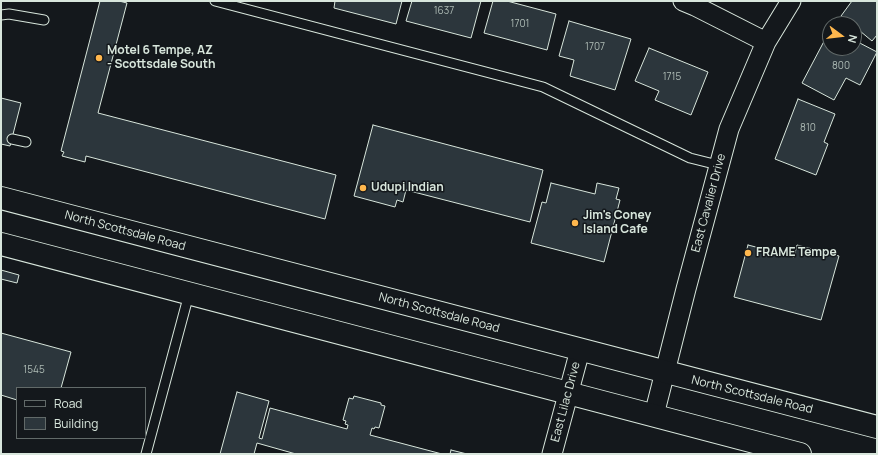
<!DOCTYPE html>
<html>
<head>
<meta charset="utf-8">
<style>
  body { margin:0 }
  #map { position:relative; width:878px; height:455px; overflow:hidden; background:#14181c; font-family:Manrope,sans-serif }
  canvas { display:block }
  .frame { position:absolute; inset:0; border:2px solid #d8e6dc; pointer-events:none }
  .legend { position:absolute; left:16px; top:387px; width:130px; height:52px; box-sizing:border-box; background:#14181c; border:1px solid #626a69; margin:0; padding:5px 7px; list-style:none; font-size:12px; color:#d8e6dc }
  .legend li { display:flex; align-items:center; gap:8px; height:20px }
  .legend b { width:20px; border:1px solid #626a69 }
  .north { position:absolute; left:822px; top:16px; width:40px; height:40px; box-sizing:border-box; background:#14181c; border:1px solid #626a69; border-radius:50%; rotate:105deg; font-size:11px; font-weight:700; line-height:16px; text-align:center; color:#d8e6dc }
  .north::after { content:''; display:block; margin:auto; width:14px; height:18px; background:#ffb74d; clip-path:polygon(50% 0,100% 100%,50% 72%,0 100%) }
</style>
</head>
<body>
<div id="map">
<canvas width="878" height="455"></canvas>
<div class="frame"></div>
<ul class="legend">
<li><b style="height:5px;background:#14181c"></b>Road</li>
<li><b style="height:11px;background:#2c363c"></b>Building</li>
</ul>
<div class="north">N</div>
</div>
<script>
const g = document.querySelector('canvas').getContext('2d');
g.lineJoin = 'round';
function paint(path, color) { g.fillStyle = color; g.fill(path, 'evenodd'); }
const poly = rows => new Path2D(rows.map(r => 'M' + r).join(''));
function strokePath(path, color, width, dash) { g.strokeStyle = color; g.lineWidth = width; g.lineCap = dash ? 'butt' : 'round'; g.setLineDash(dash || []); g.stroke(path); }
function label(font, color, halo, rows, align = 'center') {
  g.font = font + ' Manrope,sans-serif'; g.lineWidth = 3; g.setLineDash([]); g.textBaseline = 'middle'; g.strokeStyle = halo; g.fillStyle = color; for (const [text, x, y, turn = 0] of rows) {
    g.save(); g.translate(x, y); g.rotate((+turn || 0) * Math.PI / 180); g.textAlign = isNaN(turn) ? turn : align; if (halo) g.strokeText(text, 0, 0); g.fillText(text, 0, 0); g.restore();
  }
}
const building = poly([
  [100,1,119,1,127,3,98,113,336,175,325,219,86,156,85,162,62,156,64,152,61,151,100,1],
  [335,1,402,1,396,24,334,8,335,1],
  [412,1,481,1,471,38,406,21,412,1],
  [493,1,507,1,556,14,547,50,484,33,493,1],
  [852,1,877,1,877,35,872,41,854,26,854,24,851,24,841,16,852,1],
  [569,21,631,39,615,90,570,76,574,60,559,56,569,21],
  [830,30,830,48,854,48,854,40,877,52,860,85,846,78,834,100,802,83,830,30],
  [649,48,708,72,691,115,655,100,659,91,635,81,649,48],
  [1,98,21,103,10,146,1,144,1,98],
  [798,99,835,114,824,142,828,144,816,175,775,159,798,99],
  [373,125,543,170,530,222,406,190,403,202,397,200,395,207,354,196,373,125],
  [551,183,595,194,597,183,619,188,616,199,620,200,604,262,531,243,542,202,546,203,551,183],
  [748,245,794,257,797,245,839,256,821,320,734,297,748,245],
  [1,270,19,275,17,283,1,279,1,270],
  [1,333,71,352,61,388,17,388,17,400,1,395,1,333],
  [237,392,269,401,259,438,262,439,270,408,347,429,348,425,345,424,346,421,343,420,349,398,353,399,354,396,381,403,381,405,385,406,379,428,375,427,374,429,372,428,370,435,442,454,296,454,257,443,254,454,220,454,237,392],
  [451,450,467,454,450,454,451,450]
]);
const service = poly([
  [215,1,543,87,690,158,718,165],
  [1,15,9,14,44,20],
  [12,139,26,142],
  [146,454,189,294]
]);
const minor = poly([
  [683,1,695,6,766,42],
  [654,415,686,289,729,129,766,42,791,1],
  [552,454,580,350]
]);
const primary = poly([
  [1,198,877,427],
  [1,244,800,454]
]);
const markers = [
  [99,58,4,"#ffb74d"],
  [363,188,4,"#ffb74d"],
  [575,223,4,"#ffb74d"],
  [748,253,4,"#ffb74d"]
];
const numberNames = [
  ["1637",444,11],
  ["1701",520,24],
  ["1707",595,47],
  ["800",841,66],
  ["1715",672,77],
  ["810",808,128],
  ["1545",34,370]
];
const poiNames = [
  ["Motel 6 Tempe, AZ",107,51],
  ["- Scottsdale South",107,65],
  ["Udupi Indian",371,188],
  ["Jim's Coney",583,216],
  ["Island Cafe",583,230],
  ["FRAME Tempe",756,253]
];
const streetNames = [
  ["East Cavalier Drive",709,203,-75],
  ["North Scottsdale Road",125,231,15],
  ["North Scottsdale Road",439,313,15],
  ["North Scottsdale Road",752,395,14],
  ["East Lilac Drive",566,402,-75]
];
paint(building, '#2c363c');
strokePath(building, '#d8e6dc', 1);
strokePath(service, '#d8e6dc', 11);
strokePath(minor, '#d8e6dc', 21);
strokePath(primary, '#d8e6dc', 24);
strokePath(service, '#14181c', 9);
strokePath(minor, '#14181c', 19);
strokePath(primary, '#14181c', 22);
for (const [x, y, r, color] of markers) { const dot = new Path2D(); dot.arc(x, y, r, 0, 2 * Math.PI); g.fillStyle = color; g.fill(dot); strokePath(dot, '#14181c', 1.5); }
label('10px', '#adbab4', null, numberNames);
label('bold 12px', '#d8e6dc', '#14181c', poiNames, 'left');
label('12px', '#d8e6dc', '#14181c', streetNames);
</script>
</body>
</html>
